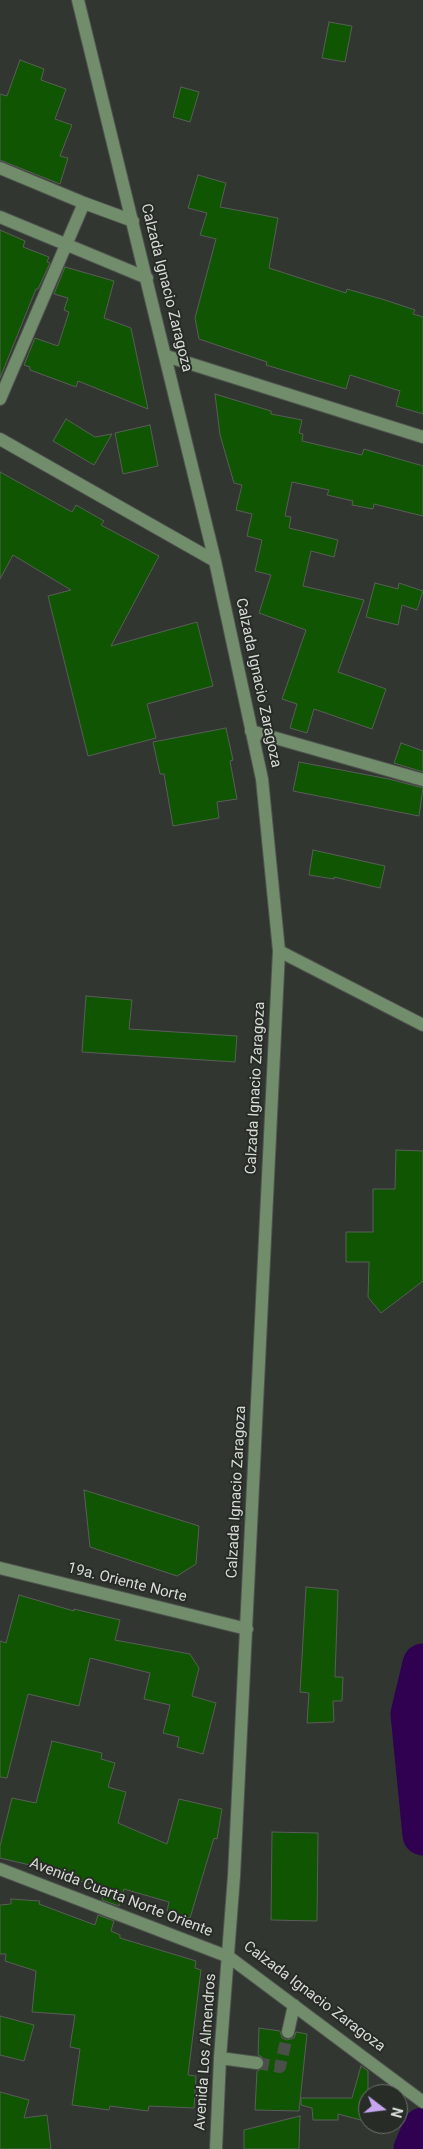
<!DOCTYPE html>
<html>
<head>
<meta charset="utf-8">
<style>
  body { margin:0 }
  #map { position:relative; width:423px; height:2149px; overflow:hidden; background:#313630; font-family:Roboto,sans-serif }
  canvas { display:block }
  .north { position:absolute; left:358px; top:2084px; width:50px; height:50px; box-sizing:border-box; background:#272c26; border:1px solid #6d726c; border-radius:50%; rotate:105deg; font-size:14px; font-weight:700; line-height:20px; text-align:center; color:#d7dad6 }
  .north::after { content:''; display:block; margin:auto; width:18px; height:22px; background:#c7a6ef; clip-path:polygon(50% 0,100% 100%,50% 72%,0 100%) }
</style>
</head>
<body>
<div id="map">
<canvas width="423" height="2149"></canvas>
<div class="north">N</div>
</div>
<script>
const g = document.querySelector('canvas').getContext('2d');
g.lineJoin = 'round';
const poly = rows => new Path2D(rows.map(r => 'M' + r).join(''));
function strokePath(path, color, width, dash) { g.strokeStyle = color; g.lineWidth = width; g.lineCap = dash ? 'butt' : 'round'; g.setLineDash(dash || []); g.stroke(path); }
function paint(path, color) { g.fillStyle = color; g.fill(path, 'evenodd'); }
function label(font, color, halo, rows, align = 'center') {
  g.font = font + ' Roboto,sans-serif'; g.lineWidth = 4; g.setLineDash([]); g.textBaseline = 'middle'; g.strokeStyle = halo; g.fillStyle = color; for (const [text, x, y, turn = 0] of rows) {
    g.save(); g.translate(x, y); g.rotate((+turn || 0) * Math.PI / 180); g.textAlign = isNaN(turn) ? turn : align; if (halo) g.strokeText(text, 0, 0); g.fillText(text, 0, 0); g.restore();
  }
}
const river = poly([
  [423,1664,411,1714,423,1835],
  [414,2149,423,2128]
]);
const building = poly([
  [329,22,352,26,345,62,322,58,329,22],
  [20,60,44,69,41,80,66,89,55,119,72,125,60,156,68,158,60,184,0,160,0,94,7,96,20,60],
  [181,87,199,92,190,122,173,117,181,87],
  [198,175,226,183,220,207,278,218,269,268,346,293,347,289,385,300,415,310,413,314,423,317,423,414,396,406,400,391,350,375,346,389,266,365,267,362,199,339,195,318,216,239,200,235,207,213,188,208,198,175],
  [0,230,25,241,23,247,49,257,47,262,50,263,38,289,36,289,0,378,0,230],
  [65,267,114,281,104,318,131,328,148,409,78,381,76,387,30,370,30,367,24,365,35,338,58,346,69,312,64,310,68,298,54,294,65,267],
  [215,394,271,411,271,414,302,420,299,433,303,434,302,441,362,455,364,449,423,466,423,516,374,504,373,509,352,505,353,501,327,495,329,490,292,482,285,516,291,517,289,528,338,540,334,557,311,551,303,586,364,600,338,672,386,689,372,729,314,709,307,733,290,728,297,704,282,699,306,630,259,613,271,575,255,571,262,540,247,536,252,514,236,510,242,485,234,483,220,435,215,394],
  [66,419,95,437,112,434,94,465,53,441,66,419],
  [150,425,158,466,123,474,115,433,150,425],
  [0,472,72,512,76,505,104,521,101,525,159,556,111,646,197,622,213,686,147,704,156,738,88,756,48,596,71,590,13,555,0,579,0,472],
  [375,583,398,589,399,583,423,591,417,610,402,605,398,625,366,617,375,583],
  [226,728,233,760,230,761,237,799,217,802,219,818,173,826,164,774,160,774,153,742,226,728],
  [401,743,423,751,423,772,394,763,401,743],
  [299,762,389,779,423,788,419,816,293,791,299,762],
  [313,850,385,866,380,888,334,877,334,879,309,875,313,850],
  [86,996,132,1000,129,1029,237,1036,235,1062,82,1052,86,996],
  [396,1150,423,1151,423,1281,381,1313,368,1297,369,1262,346,1262,346,1232,373,1232,373,1189,395,1189,396,1150],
  [84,1490,199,1526,196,1564,177,1576,90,1547,84,1490],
  [306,1587,338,1590,335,1677,343,1677,342,1701,333,1701,334,1722,307,1723,309,1693,300,1692,306,1587],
  [19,1595,74,1611,74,1609,120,1620,115,1640,190,1654,199,1668,192,1696,216,1703,203,1754,177,1747,179,1737,163,1733,170,1705,144,1699,150,1673,90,1658,79,1706,28,1694,7,1778,0,1777,0,1641,6,1643,19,1595],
  [52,1741,102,1753,101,1759,115,1763,108,1787,126,1792,118,1823,167,1844,179,1799,222,1809,217,1839,214,1838,190,1918,167,1911,169,1902,124,1889,119,1906,102,1900,106,1888,46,1872,47,1869,0,1858,0,1846,12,1798,36,1803,52,1741],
  [272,1832,318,1833,317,1921,271,1920,272,1832],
  [11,1899,40,1901,39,1904,95,1925,98,1915,114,1921,111,1931,120,1935,120,1938,196,1961,195,1968,201,1970,188,2075,196,2076,194,2108,149,2106,148,2111,110,2106,109,2110,72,2105,80,2049,70,2047,75,2015,32,2012,36,1971,5,1961,6,1954,0,1954,0,1905,11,1904,11,1899],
  [0,2016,34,2025,24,2061,0,2055,0,2016],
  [259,2028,280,2031,282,2038,287,2040,294,2038,296,2032,307,2034,299,2111,255,2110,257,2071,263,2068,265,2064,262,2057,258,2055,259,2028],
  [361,2066,368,2071,368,2122,338,2114,338,2120,313,2120,312,2108,301,2105,301,2098,352,2098,361,2066],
  [0,2092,29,2100,24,2118,47,2115,51,2149,0,2149,0,2092],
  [300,2116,299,2149,244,2149,244,2130,300,2116]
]);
const minorTunnel = poly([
  [257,2063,280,2067,288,2032]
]);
const minor = poly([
  [78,0,215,561,262,779,279,951,234,1876,220,2058,216,2149],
  [0,168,84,203,133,221],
  [0,217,147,278],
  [166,356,423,437],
  [0,399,84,203],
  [0,439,215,561],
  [251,731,423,780],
  [279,951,423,1025],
  [0,1568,247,1629],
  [0,1869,229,1957,423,2102],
  [288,2032,294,2005],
  [220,2058,257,2063]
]);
const streetNames = [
  ["Calzada Ignacio Zaragoza",166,288,76],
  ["Calzada Ignacio Zaragoza",258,683,78],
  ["Calzada Ignacio Zaragoza",256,1088,-87],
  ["Calzada Ignacio Zaragoza",237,1492,-87],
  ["19a. Oriente Norte",127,1583,14],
  ["Avenida Cuarta Norte Oriente",121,1898,21],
  ["Calzada Ignacio Zaragoza",314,1997,37],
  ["Avenida Los Almendros",206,2052,-86]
];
strokePath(river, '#300151', 41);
paint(building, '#105502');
strokePath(building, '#595e58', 1);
strokePath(minorTunnel, '#4a4f49', 12, [12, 6]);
strokePath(minor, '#4f544e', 14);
strokePath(minor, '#718d6c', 12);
label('15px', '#d7dad6', '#272c26', streetNames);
</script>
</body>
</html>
